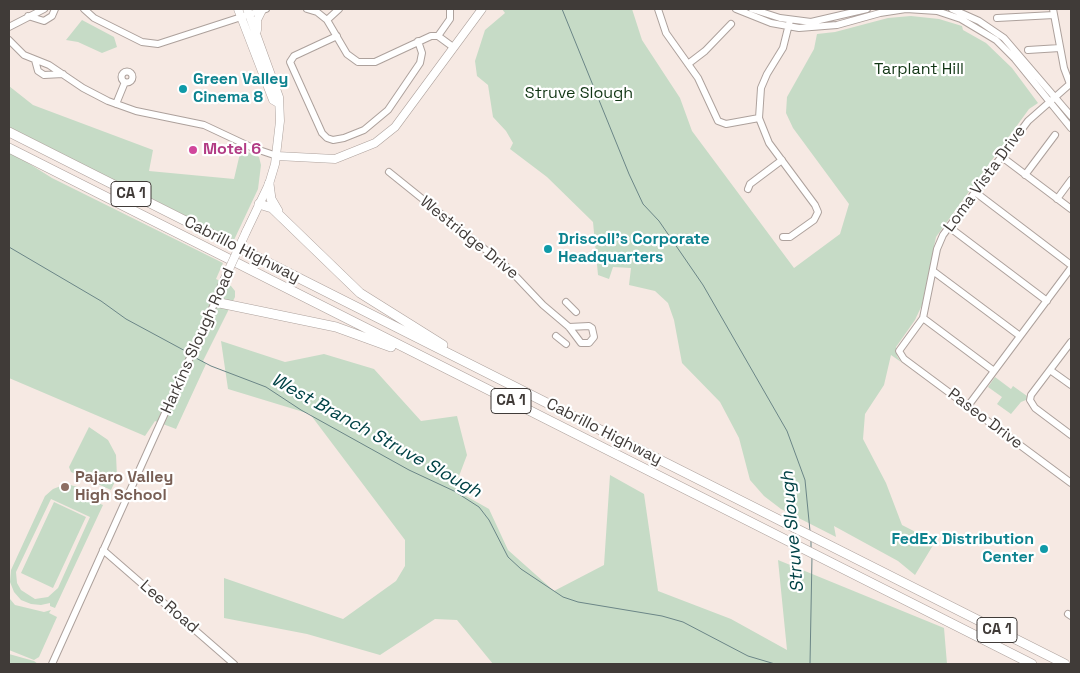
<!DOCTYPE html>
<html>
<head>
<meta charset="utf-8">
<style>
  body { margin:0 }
  #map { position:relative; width:1080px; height:673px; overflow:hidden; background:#f6e9e3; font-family:"Space Grotesk",sans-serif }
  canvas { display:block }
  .frame { position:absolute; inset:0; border:10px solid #403b38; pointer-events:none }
</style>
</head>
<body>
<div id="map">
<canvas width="1080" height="673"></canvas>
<div class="frame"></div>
</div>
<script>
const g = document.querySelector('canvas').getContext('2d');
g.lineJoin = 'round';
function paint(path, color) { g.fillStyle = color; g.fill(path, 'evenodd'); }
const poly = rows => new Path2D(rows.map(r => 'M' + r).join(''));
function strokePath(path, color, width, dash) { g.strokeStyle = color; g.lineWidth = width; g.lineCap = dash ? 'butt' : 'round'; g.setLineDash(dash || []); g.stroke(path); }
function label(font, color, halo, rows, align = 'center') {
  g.font = font + ' "Space Grotesk",sans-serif'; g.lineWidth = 4.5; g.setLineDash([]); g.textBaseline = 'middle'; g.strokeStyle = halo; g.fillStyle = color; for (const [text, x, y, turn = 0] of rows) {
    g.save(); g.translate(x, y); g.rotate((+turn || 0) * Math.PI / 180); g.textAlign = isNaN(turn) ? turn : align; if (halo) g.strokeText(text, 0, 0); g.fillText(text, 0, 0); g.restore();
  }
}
const green = poly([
  [502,9,632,9,642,40,680,98,692,131,794,268,840,234,849,204,793,128,786,113,787,97,814,49,817,34,835,32,888,18,911,16,939,19,962,26,963,30,986,43,1012,68,1038,103,1029,109,936,237,922,305,915,320,896,347,897,356,901,362,891,355,884,385,865,414,863,439,886,483,902,525,935,542,915,575,898,561,834,526,836,537,781,509,764,496,750,480,739,438,720,402,682,363,674,320,668,303,655,291,629,285,631,268,613,267,609,279,598,275,593,222,547,177,510,149,513,143,506,131,493,117,488,85,477,76,475,61,485,30,505,13],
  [82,20,114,37,117,47,102,53,78,42,66,40],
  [9,86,33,105,153,150,149,171,234,179,241,149,259,157,261,165,258,189,234,240,9,127],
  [9,151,52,178,223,263,216,279,231,286,235,291,235,297,203,361,206,364,176,429,155,421,145,436,9,378],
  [221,341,285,362,324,354,374,369,421,421,457,416,467,455,456,484,459,492,489,509,508,550,554,591,604,565,610,475,644,494,658,591,731,619,787,650,778,560,944,628,947,664,493,664,457,620,435,619,380,655,307,634,224,618,224,578,343,619,396,581,405,566,405,540,310,414,228,389],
  [995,377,1011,389,1013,386,1027,396,1026,400,1021,402,1011,414,997,404,1002,397,988,387],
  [89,427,108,440,116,455,117,477,111,490,71,472,69,467],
  [66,484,82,488,90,494,96,506,98,503,103,505,55,608,50,606,50,603,41,605,31,604,21,600,14,592,10,582,11,570,45,496,53,489],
  [51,499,90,517,58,588,48,597,35,599,21,590,17,583,16,572],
  [54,502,86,517,53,588,21,573],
  [10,599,15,605,44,612,51,610,49,613,57,617,39,657,34,660,9,650],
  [9,654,34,661,38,664,9,664]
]);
const stream = poly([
  [562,9,629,174,643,204,659,221,703,285,787,431,805,480,810,531],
  [9,247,101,301,126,319,189,353],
  [194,357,211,366,266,387,301,410,409,470,454,491,479,507,489,520,508,557,521,569,563,597,578,602,662,616,683,622,748,656,775,664],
  [811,540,811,548],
  [810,664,812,557]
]);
const minor = poly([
  [84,9,94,18,142,42,158,44,266,9],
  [307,9,317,12,327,20,347,54,358,62,375,62,431,36,438,36,453,47],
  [658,9,666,33,698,78,718,121,726,124,759,118],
  [736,9,771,23,799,28,837,25,880,13,906,9,937,11,961,19,996,40,1015,59,1071,128],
  [752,9,780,18,811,22,867,9],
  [952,9,979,21,1004,38,1071,116],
  [1053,9,1064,68,1070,84,1028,121,943,235,937,249,923,318,899,351,904,359,1071,483],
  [28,16,44,21,52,16,55,9],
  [997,18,1054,15],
  [327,20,339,9],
  [9,27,44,9],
  [337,36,294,56,290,62,322,133,327,138,333,140,344,138,364,130,388,110,420,63,422,53,418,41],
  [438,36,450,19,450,9],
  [9,40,24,55,49,65,83,88,108,101,136,111,204,125,253,148,277,156],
  [1028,50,1060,48],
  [35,60,38,71,44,75,63,74],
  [688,64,705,51,731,24],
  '121.5 77a5.5 5.5 0 1 1 11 0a5.5 5.5 0 1 1-11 0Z',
  [116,104,125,82],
  [1002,157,1071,209],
  [389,172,507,267,543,305,569,327,581,343,589,343,594,337,592,328,589,326,569,327],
  [1025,175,1055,135],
  [748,189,750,184,782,160],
  [975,192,1071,265],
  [1057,199,1071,180],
  [949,227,1047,301],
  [783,237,790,237,814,220,818,212,815,205,769,143,759,118,761,88,767,74,783,48,790,20],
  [933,271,1020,336],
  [566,302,576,312],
  [923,318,994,371],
  [556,336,566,344],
  [1071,342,1031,395,1030,400,1035,408,1071,435],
  [1050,370,1071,385],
  [968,406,1071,268],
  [103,550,234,664],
  [1068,614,1071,616],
  [52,664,215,302]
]);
const major = poly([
  [238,9,273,100,278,103],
  [257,30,257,20,262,10],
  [277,156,335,159,375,143,395,127,482,9],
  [246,232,269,184,275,164,280,121,279,97,247,9],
  [215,302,225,278]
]);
const highway = poly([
  [9,132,1065,664],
  [9,148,1032,664],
  [269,184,271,199,278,211],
  [259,204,272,208,360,293,443,345],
  [215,302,336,327,391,347]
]);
const majorBridge = poly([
  [225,278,246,232]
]);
const markers = [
  [183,89,5,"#0f9aa8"],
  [193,150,5,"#d1479c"],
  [548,249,5,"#0f9aa8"],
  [65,487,5,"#8d6e63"],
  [1044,549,5,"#0f9aa8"]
];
const shields = [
  [131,194,40],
  [511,401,40],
  [997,630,40]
];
const shieldNames = [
  ["CA 1",131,194],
  ["CA 1",511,401],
  ["CA 1",997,630]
];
const parkNames = [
  ["Tarplant Hill",919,70],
  ["Struve Slough",579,94]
];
const cultureNames = [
  ["Green Valley",193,80],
  ["Cinema 8",193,98],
  ["Driscoll's Corporate",558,240],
  ["Headquarters",558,258],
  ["FedEx Distribution",1034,540,"right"],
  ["Center",1034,558,"right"]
];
const hotelNames = [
  ["Motel 6",203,150]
];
const streetNames = [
  ["Loma Vista Drive",985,179,-54],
  ["Westridge Drive",469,238,39],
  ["Cabrillo Highway",242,250,27],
  ["Harkins Slough Road",198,341,-66],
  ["Paseo Drive",985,419,37],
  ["Cabrillo Highway",604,432,27],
  ["Lee Road",169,607,41]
];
const educationNames = [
  ["Pajaro Valley",75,478],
  ["High School",75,496]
];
const waterNames = [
  ["West Branch Struve Slough",376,436,29],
  ["Struve Slough",793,532,-95]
];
paint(green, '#c6dbc6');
strokePath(stream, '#6b8687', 1);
strokePath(minor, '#ada19c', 8);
strokePath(major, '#ada19c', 9);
strokePath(highway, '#ada19c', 10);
strokePath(minor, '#fff', 6);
strokePath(major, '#fff', 8);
strokePath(highway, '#fff', 9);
strokePath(majorBridge, '#ada19c', 9, []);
strokePath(majorBridge, '#fff', 8);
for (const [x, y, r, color] of markers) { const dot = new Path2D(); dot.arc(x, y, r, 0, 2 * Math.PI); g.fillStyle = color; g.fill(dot); strokePath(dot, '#fff', 2); }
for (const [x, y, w] of shields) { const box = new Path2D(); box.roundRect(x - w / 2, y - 12.5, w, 25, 4); g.fillStyle = '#fff'; g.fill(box); strokePath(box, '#403b38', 1); }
label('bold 15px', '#403b38', null, shieldNames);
label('16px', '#113614', '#fff', parkNames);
label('bold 16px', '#0d838f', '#fff', cultureNames, 'left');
label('bold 16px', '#b23c85', '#fff', hotelNames, 'left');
label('16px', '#403b38', '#fff', streetNames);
label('bold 16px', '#785e54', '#fff', educationNames, 'left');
label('italic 18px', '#004246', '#fff', waterNames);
</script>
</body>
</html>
